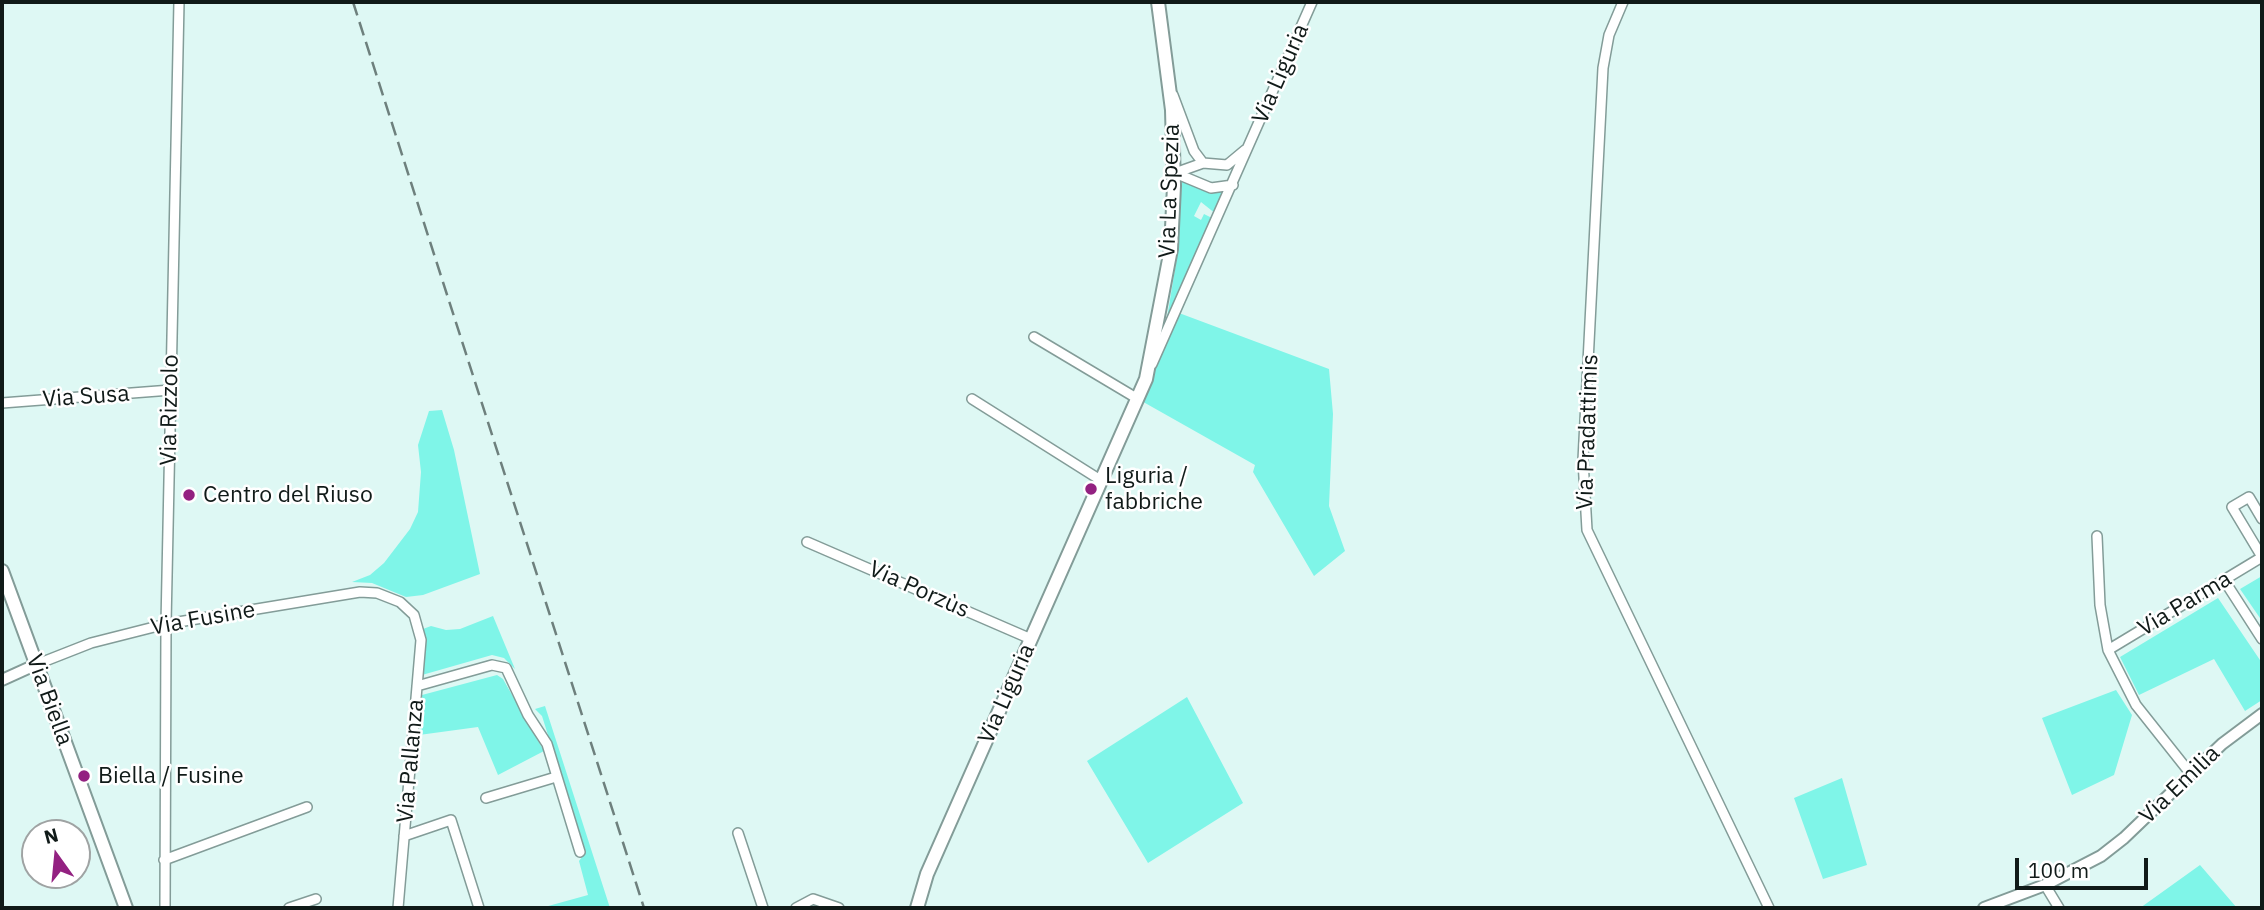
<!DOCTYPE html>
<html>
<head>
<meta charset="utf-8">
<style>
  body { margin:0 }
  #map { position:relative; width:2264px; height:910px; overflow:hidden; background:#def8f4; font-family:"IBM Plex Sans",sans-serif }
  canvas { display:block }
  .frame { position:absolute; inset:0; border:4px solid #101a18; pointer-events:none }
  .north { position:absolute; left:21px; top:819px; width:70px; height:70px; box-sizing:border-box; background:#fff; border:2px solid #9fa3a3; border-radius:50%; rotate:345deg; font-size:19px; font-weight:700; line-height:28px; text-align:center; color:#101a18 }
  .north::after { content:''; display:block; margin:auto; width:24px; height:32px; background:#932181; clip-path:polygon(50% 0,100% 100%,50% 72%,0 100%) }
  .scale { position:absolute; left:2015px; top:858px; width:133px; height:32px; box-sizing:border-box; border:4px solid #101a18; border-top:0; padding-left:9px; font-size:21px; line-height:24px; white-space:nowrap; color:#101a18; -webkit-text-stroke:5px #fff; paint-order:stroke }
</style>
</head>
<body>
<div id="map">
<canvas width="2264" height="910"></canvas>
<div class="frame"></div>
<div class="north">N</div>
<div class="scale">100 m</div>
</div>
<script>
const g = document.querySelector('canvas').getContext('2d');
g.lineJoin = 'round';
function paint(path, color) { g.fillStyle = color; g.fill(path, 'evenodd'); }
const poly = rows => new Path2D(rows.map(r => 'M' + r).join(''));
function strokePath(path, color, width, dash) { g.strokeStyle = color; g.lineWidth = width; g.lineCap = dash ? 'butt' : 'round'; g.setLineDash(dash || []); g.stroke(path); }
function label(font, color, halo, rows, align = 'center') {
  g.font = font + ' "IBM Plex Sans",sans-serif'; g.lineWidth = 5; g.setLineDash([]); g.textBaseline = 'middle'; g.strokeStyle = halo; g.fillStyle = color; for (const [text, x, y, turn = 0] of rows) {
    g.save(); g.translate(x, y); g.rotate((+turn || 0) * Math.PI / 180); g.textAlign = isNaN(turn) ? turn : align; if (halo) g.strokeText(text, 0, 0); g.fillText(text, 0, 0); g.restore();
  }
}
const green = poly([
  [1182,179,1204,190,1226,192,1216,214,1201,202,1194,216,1201,220,1204,214,1214,219,1165,330,1177,257],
  [1179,313,1329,369,1333,414,1329,506,1345,551,1314,576,1253,472,1255,465,1138,399],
  [442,410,454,450,480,574,423,595,406,597,372,583,352,582,370,575,384,563,410,529,418,512,421,472,418,445,429,411],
  [2262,576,2262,621,2240,589],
  [2218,598,2262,663,2262,700,2245,711,2214,659,2139,695,2120,657],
  [493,616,515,669,504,658,492,655,422,675,423,629,431,626,446,630,460,629],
  [497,675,503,679,544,751,498,775,478,727,419,735,422,695],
  [2116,690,2132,715,2114,775,2072,795,2042,718],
  [1187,697,1243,803,1148,863,1087,761],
  [545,706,610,908,541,908,588,895,579,861,585,853,542,716,535,709],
  [1842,778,1867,865,1823,879,1794,798],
  [2200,865,2237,908,2140,908]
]);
const minor = poly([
  [1623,2,1609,35,1603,68,1583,460,1587,530,1769,908],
  [1173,95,1194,151,1203,163],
  [1175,173,1203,163,1227,165,1245,150],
  [1175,173,1211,188,1233,185],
  [1034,337,1138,399],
  [1152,364,1312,2],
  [972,399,1102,481],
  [2,403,171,390],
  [2262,519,2249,497,2232,507,2262,557],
  [2097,536,2100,605,2108,650,2136,705,2190,773],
  [807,542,1031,639],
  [2224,580,2262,639],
  [2108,650,2262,557],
  [35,665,91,643,166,624,360,592,377,593,400,602,414,615,421,640,398,908],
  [417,686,492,665,506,668,528,715,547,744,580,852],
  [486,798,556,777],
  [738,833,763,908],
  [404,836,451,820,479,908],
  [164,860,307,807],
  [2045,885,2059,908],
  [165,908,166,624,179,2],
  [289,908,316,899],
  [796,908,813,899,839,908]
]);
const tertiary = poly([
  [2,680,35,665],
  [1984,908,2045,885,2101,856,2124,838,2222,744,2262,714]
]);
const secondary = poly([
  [2,571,126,908],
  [917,908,927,874,1146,379,1171,249,1174,186,1172,110,1158,2]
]);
const rail = poly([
  [353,2,644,908]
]);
const markers = [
  [1091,489,7,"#932181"],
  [189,495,7,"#932181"],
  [84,776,7,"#932181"]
];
const streetNames = [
  ["Via Liguria",1281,74,-66],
  ["Via La Spezia",1170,191,-88],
  ["Via Susa",86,397,-4],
  ["Via Rizzolo",170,410,-89],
  ["Via Pradattimis",1588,432,-88],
  ["Via Porzùs",919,590,24],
  ["Via Parma",2185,604,-31],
  ["Via Fusine",203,619,-10],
  ["Via Liguria",1007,694,-66],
  ["Via Biella",49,700,70],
  ["Via Pallanza",411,761,-85],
  ["Via Emilia",2180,785,-44]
];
const poiNames = [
  ["Liguria /",1105,476],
  ["fabbriche",1105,502],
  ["Centro del Riuso",203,495],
  ["Biella / Fusine",98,776]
];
paint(green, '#7ff5e8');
strokePath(minor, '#839c98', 12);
strokePath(tertiary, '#839c98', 14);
strokePath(secondary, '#839c98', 16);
strokePath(minor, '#fff', 9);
strokePath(tertiary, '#fff', 10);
strokePath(secondary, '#fff', 12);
strokePath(rail, '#6e807d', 2.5, [14, 7]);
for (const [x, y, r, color] of markers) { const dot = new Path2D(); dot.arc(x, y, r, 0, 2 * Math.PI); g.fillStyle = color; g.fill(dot); strokePath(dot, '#fff', 2.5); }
label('23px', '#101a18', '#fff', streetNames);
label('23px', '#101a18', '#fff', poiNames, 'left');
</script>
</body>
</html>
